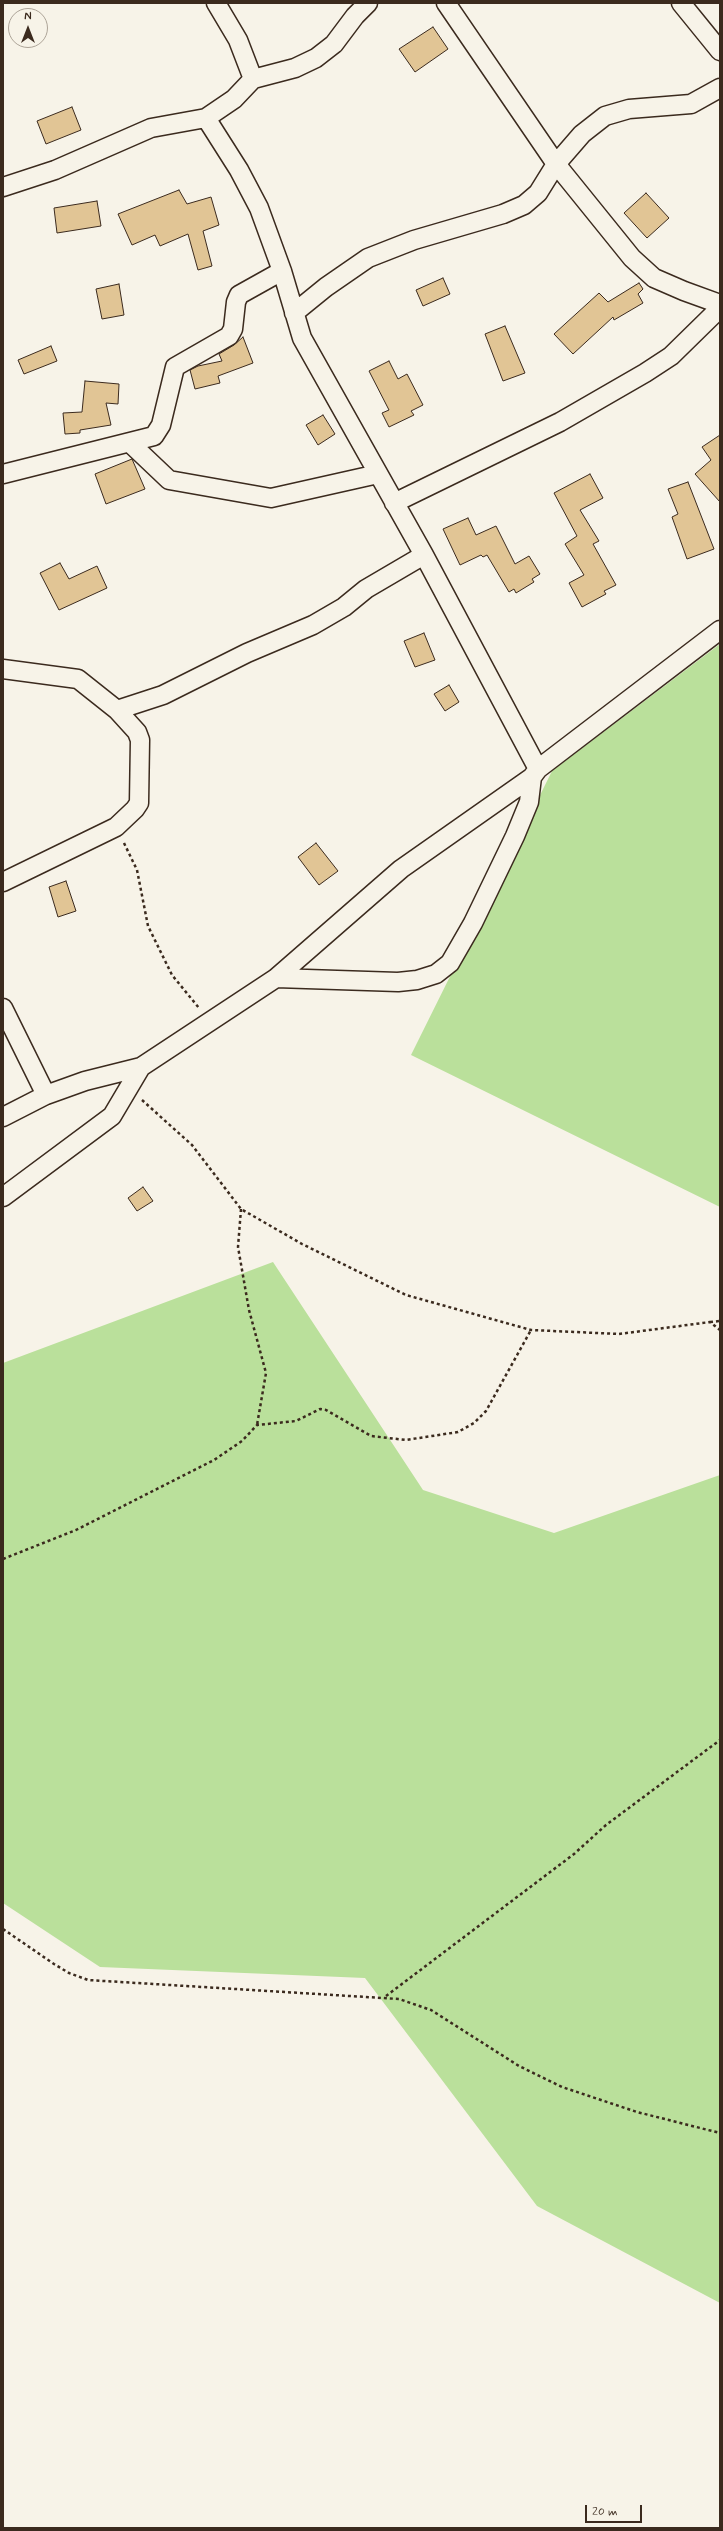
<!DOCTYPE html>
<html>
<head>
<meta charset="utf-8">
<style>
  body { margin:0 }
  #map { position:relative; width:723px; height:2531px; overflow:hidden; background:#f7f3e8; font-family:Mynerve,sans-serif }
  canvas { display:block }
  .frame { position:absolute; inset:0; border:4px solid #3b2a1e; pointer-events:none }
  .north { position:absolute; left:8px; top:8px; width:40px; height:40px; box-sizing:border-box; background:#f7f3e8; border:1px solid #aca397; border-radius:50%; rotate:0deg; font-size:11px; font-weight:700; line-height:16px; text-align:center; color:#3b2a1e }
  .north::after { content:''; display:block; margin:auto; width:14px; height:18px; background:#3b2a1e; clip-path:polygon(50% 0,100% 100%,50% 72%,0 100%) }
  .scale { position:absolute; left:585px; top:2505px; width:57px; height:18px; box-sizing:border-box; border:2px solid #3b2a1e; border-top:0; padding-left:5px; font-size:12px; line-height:14px; white-space:nowrap; color:#3b2a1e; -webkit-text-stroke:3px #f7f3e8; paint-order:stroke }
</style>
</head>
<body>
<div id="map">
<canvas width="723" height="2531"></canvas>
<div class="frame"></div>
<div class="north">N</div>
<div class="scale">20 m</div>
</div>
<script>
const g = document.querySelector('canvas').getContext('2d');
g.lineJoin = 'round';
function paint(path, color) { g.fillStyle = color; g.fill(path, 'evenodd'); }
const poly = rows => new Path2D(rows.map(r => 'M' + r).join(''));
function strokePath(path, color, width, dash) { g.strokeStyle = color; g.lineWidth = width; g.lineCap = dash ? 'butt' : 'round'; g.setLineDash(dash || []); g.stroke(path); }
const green = poly([
  [720,644,720,1207,411,1055,552,771],
  [273,1262,423,1490,554,1533,720,1475,720,2303,537,2206,365,1978,100,1967,3,1903,3,1363]
]);
const building = poly([
  [433,27,448,49,415,72,399,49,433,27],
  [72,107,81,130,46,144,37,121,72,107],
  [179,190,187,204,211,197,219,225,203,231,212,266,198,270,188,234,160,246,155,235,132,245,118,214,179,190],
  [646,193,669,218,647,238,624,213,646,193],
  [97,201,101,226,57,233,54,208,97,201],
  [443,278,450,294,423,306,416,290,443,278],
  [639,283,643,289,638,294,643,303,614,320,613,317,573,354,554,334,599,293,608,302,639,283],
  [119,284,124,315,102,319,96,289,119,284],
  [505,326,525,373,503,381,485,334,505,326],
  [243,337,253,363,218,376,220,383,195,389,190,370,198,366,222,361,219,354,234,345,243,337],
  [51,346,57,361,24,374,18,360,51,346],
  [389,361,398,379,407,374,423,405,411,411,414,415,389,427,382,413,389,410,369,371,389,361],
  [85,381,119,384,118,404,106,403,111,425,80,430,80,433,65,434,63,413,82,412,85,381],
  [323,415,335,434,318,445,306,425,323,415],
  [720,435,720,502,695,474,711,460,702,447,720,435],
  [132,459,145,489,106,504,95,474,132,459],
  [590,474,603,498,580,510,599,541,593,544,616,585,604,591,606,594,582,607,569,583,584,575,565,544,577,536,554,493,590,474],
  [688,482,714,549,687,559,672,517,678,514,668,489,688,482],
  [468,518,476,535,496,526,515,564,529,556,540,574,532,579,534,582,516,593,514,589,509,592,487,555,483,557,481,555,460,565,443,529,468,518],
  [60,563,69,579,97,566,107,588,59,610,40,573,60,563],
  [424,633,435,660,415,667,404,641,424,633],
  [449,685,459,702,445,711,434,694,449,685],
  [316,843,338,871,319,885,298,857,316,843],
  [66,881,76,911,58,917,49,887,66,881],
  [143,1187,153,1201,137,1211,128,1198,143,1187]
]);
const path = poly([
  [124,843,137,870,148,926,172,975,199,1008],
  [142,1100,192,1145,241,1209,302,1244,406,1295,531,1330,619,1334,710,1322,720,1330],
  [241,1209,238,1247,249,1310,266,1373,257,1425],
  [710,1322,720,1321],
  [3,1559,76,1530,214,1460,242,1441,257,1425,296,1421,320,1409,326,1410,371,1436,406,1440,458,1432,474,1423,486,1411,531,1330],
  [3,1929,54,1964,69,1973,88,1980,399,1999,431,2010,519,2066,562,2087,637,2112,720,2133],
  [386,1996,574,1854,606,1825,720,1740]
]);
const minor = poly([
  [446,3,556,164,632,258,654,278,684,291,720,304],
  [681,3,720,51],
  [253,79,295,68,316,58,334,44,355,16,368,3],
  [206,118,239,170,259,208,282,271,302,338,424,555,538,769],
  [3,187,55,170,151,128,206,118,234,99,253,79,238,40,216,3],
  [294,313,326,287,368,258,414,240,503,214,524,205,538,193,556,164,582,134,605,116,629,109,691,104,720,88],
  [130,443,169,480,271,498,378,474],
  [3,474,154,436,161,425,175,367,229,336,233,329,236,302,239,295,282,271],
  [394,503,560,422,645,373,671,356,720,308],
  [3,669,78,679,117,710,163,695,247,653,313,625,344,607,366,589,424,555],
  [3,882,116,827,135,809,139,803,140,740,137,732,117,710],
  [276,978,401,869,532,777],
  [3,1008,46,1095],
  [3,1117,46,1095,85,1081,141,1067],
  [3,1197,112,1116,141,1067,276,978,398,982,417,980,436,974,450,963,473,923,515,836,529,802,532,777,538,769,720,630]
]);
paint(green, '#bae09b');
paint(building, '#e1c595');
strokePath(building, '#3b2a1e', 1);
strokePath(minor, '#3b2a1e', 21);
strokePath(path, '#3b2a1e', 2.5, [3, 3]);
strokePath(minor, '#f7f3e8', 18);
</script>
</body>
</html>
